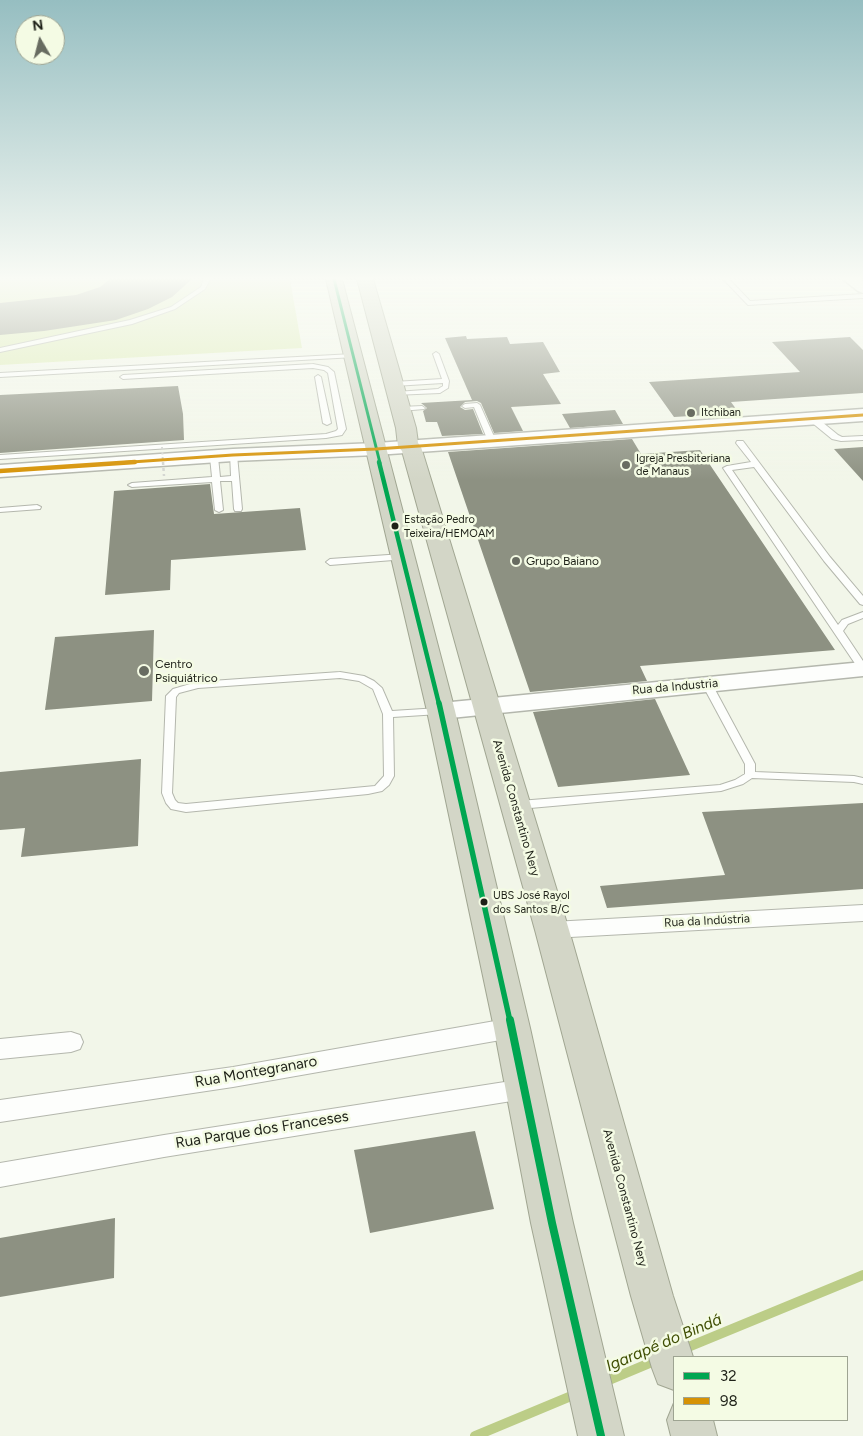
<!DOCTYPE html>
<html>
<head>
<meta charset="utf-8">
<style>
  body { margin:0 }
  #map { position:relative; width:863px; height:1436px; overflow:hidden; background:#f2f6e9; font-family:Figtree,sans-serif }
  canvas { display:block }
  .legend { position:absolute; left:673px; top:1356px; width:175px; height:65px; box-sizing:border-box; background:#f4fbe4; border:1px solid #9ea492; margin:0; padding:6px 9px; list-style:none; font-size:15px; color:#1e2118 }
  .legend li { display:flex; align-items:center; gap:10px; height:25px }
  .legend b { width:25px; border:1px solid #9ea492 }
  .north { position:absolute; left:15px; top:15px; width:50px; height:50px; box-sizing:border-box; background:#f4fbe4; border:1px solid #9ea492; border-radius:50%; rotate:352deg; font-size:14px; font-weight:700; line-height:20px; text-align:center; color:#1e2118 }
  .north::after { content:''; display:block; margin:auto; width:18px; height:22px; background:#686c61; clip-path:polygon(50% 0,100% 100%,50% 72%,0 100%) }
</style>
</head>
<body>
<div id="map">
<canvas width="863" height="1436"></canvas>
<ul class="legend">
<li><b style="height:6px;background:#00a651"></b>32</li>
<li><b style="height:6px;background:#d69204"></b>98</li>
</ul>
<div class="north">N</div>
</div>
<script>
const g = document.querySelector('canvas').getContext('2d');
g.lineJoin = 'round';
function paint(path, color) { g.fillStyle = color; g.fill(path, 'evenodd'); }
const poly = rows => new Path2D(rows.map(r => 'M' + r).join(''));
function strokePath(path, color, width, dash) { g.strokeStyle = color; g.lineWidth = width; g.lineCap = dash ? 'butt' : 'round'; g.setLineDash(dash || []); g.stroke(path); }
function label(font, color, halo, rows, align = 'center') {
  g.font = font + ' Figtree,sans-serif'; g.lineWidth = 5; g.setLineDash([]); g.textBaseline = 'middle'; g.strokeStyle = halo; g.fillStyle = color; for (const [text, x, y, turn = 0] of rows) {
    g.save(); g.translate(x, y); g.rotate((+turn || 0) * Math.PI / 180); g.textAlign = isNaN(turn) ? turn : align; if (halo) g.strokeText(text, 0, 0); g.fillText(text, 0, 0); g.restore();
  }
}
const green = poly([
  [0,279,290,279,302,348,0,365]
]);
const stream = poly([
  [681,1350,863,1275],
  [602,1383,657,1360],
  [475,1436,576,1394]
]);
const building = poly([
  [110,279,192,279,172,297,148,309,116,320,44,331,0,335,0,303,76,295,100,287],
  [466,336,467,339,507,337,510,344,543,342,560,372,543,374,561,404,511,407,523,431,494,433,481,403,477,401,465,402,460,407,465,410,473,409,483,434,442,436,437,422,426,422,423,411,427,408,421,403,472,400,445,338],
  [850,337,863,350,863,393,731,402,739,413,674,417,649,382,800,372,772,342],
  [178,386,183,414,184,440,0,453,0,395],
  [615,410,623,424,570,428,562,414],
  [632,439,641,454,700,450,835,650,640,666,647,681,530,692,448,452],
  [863,447,863,481,834,449],
  [210,484,214,514,300,508,306,550,171,560,170,590,105,595,114,491],
  [154,630,152,701,45,710,55,637],
  [655,699,690,775,558,787,533,712],
  [141,759,138,846,21,857,25,828,0,830,0,772],
  [863,803,863,889,607,908,600,886,725,875,702,812],
  [475,1131,494,1209,370,1233,354,1150],
  [115,1218,114,1278,0,1297,0,1238]
]);
const lane = poly([
  [204,279,210,279,205,289,175,309,132,324,0,352,0,348,130,320,171,307,201,287,204,279],
  [723,279,729,279,750,301,863,294,863,298,748,305,723,279],
  [436,352,439,354,449,381,448,388,440,393,394,395,394,393,396,392,438,389,443,386,443,383,394,386,391,384,394,382,442,379,433,354,436,352],
  [353,354,355,355,355,357,0,377,0,373,353,354],
  [313,364,328,367,334,372,346,429,342,435,326,438,0,459,0,455,326,434,336,431,338,429,328,373,324,370,313,368,123,379,120,377,123,375,313,364],
  [318,375,321,377,331,423,327,425,323,423,315,377,318,375],
  [477,403,480,405,496,441,495,443,488,441,474,407,465,408,462,406,465,404,477,403],
  [422,406,425,408,424,409,401,411,398,409,401,407,422,406],
  [810,417,816,417,838,435,842,437,863,436,863,440,841,441,832,439,810,421,810,417],
  [737,441,743,441,830,557,863,596,863,605,860,604,824,561,754,467,732,470,838,625,842,620,863,612,863,618,848,624,843,631,863,661,863,671,858,668,723,468,727,466,751,462,736,443,737,441],
  [230,453,236,453,237,455,242,509,241,511,235,511,234,509,232,481,220,481,223,510,219,512,215,510,212,482,132,487,128,485,132,483,212,477,210,457,214,455,218,457,220,477,231,476,230,453],
  [37,505,41,507,40,509,0,512,0,508,37,505],
  [403,554,406,555,406,559,330,565,326,562,330,559,403,554],
  [340,672,364,676,374,681,382,688,392,711,439,708,444,711,439,714,393,717,394,776,389,785,382,791,368,794,186,812,171,809,166,803,162,793,166,696,173,689,197,682,340,672],
  [340,678,359,681,373,689,383,714,384,776,375,786,186,804,178,803,175,800,172,793,176,697,179,693,198,688,340,678],
  [707,681,712,684,755,764,755,772,854,776,863,778,863,784,854,782,752,778,743,784,721,791,519,809,515,808,514,805,519,801,720,785,735,780,745,774,745,764,702,684,707,681]
]);
const street = poly([
  [863,905,863,921,552,938,544,936,541,930,544,924,552,922,863,905],
  [512,1018,521,1021,524,1028,521,1035,512,1038,233,1087,0,1122,0,1100,233,1067,512,1018],
  [71,1032,80,1035,83,1042,80,1049,71,1052,0,1059,0,1039,71,1032],
  [524,1079,533,1082,537,1089,533,1096,524,1099,164,1157,0,1187,0,1163,164,1135,524,1079]
]);
const secondary = poly([
  [843,279,860,279,863,281,863,293,858,291,843,279],
  [863,409,863,421,376,455,233,461,0,477,0,465,233,449,376,443,863,409],
  [863,662,863,676,441,719,432,717,428,711,432,705,441,703,863,662]
]);
const highway = poly([
  [326,279,342,279,455,711,530,1028,573,1223,624,1436,578,1436,531,1223,494,1028,427,711,326,279],
  [357,279,373,279,416,428,418,443,421,447,569,930,673,1296,693,1357,674,1357,674,1390,658,1384,652,1368,631,1296,535,930,402,451,398,446,396,428,357,279],
  [674,1403,674,1420,713,1420,717,1436,671,1436,667,1420,674,1403]
]);
const pathBridgeFar1 = poly([
  [162,447,163,463]
]);
const pathBridge = poly([
  [163,462,164,476]
]);
const bus1Far3 = poly([
  [334,279,380,463]
]);
const bus1Far2 = poly([
  [379,462,439,704]
]);
const bus1Far1 = poly([
  [439,703,510,1021]
]);
const bus1 = poly([
  [510,1020,552,1223,601,1436]
]);
const bus2Far1 = poly([
  [117,463,233,455,376,449,863,415]
]);
const bus2 = poly([
  [0,471,135,462]
]);
const markers = [
  [691,413,5,"#686c61"],
  [626,465,5,"#686c61"],
  [395,526,4.5,"#1e2118"],
  [516,561,5,"#686c61"],
  [144,671,6,"#686c61"],
  [484,902,4.5,"#1e2118"]
];
const farPoinames = [
  ["Itchiban",701,413],
  ["Igreja Presbiteriana",636,459],
  ["de Manaus",636,472]
];
const busNames = [
  ["Estação Pedro",404,520],
  ["Teixeira/HEMOAM",404,534],
  ["UBS José Rayol",493,896],
  ["dos Santos B/C",493,910]
];
const poiNames = [
  ["Grupo Baiano",526,561],
  ["Centro",155,664],
  ["Psiquiátrico",155,678]
];
const streetNames = [
  ["Rua da Industria",675,687,-5],
  ["Avenida Constantino Nery",516,808,74],
  ["Rua da Indústria",707,921,-3],
  ["Avenida Constantino Nery",625,1198,75]
];
const nearStreetnames = [
  ["Rua Montegranaro",256,1072,-10],
  ["Rua Parque dos Franceses",262,1130,-9]
];
const nearWaternames = [
  ["Igarapé do Bindá",664,1343,-23]
];
paint(green, '#ddecb5');
strokePath(stream, '#bccd87', 10);
paint(building, '#8d9182');
strokePath(lane, '#b4b7ad', 2);
strokePath(street, '#b4b7ad', 2);
strokePath(secondary, '#b4b7ad', 3);
strokePath(highway, '#a1a692', 2);
paint(lane, '#fdfefc');
paint(street, '#fdfefc');
paint(secondary, '#fdfefc');
paint(highway, '#d3d6c7');
strokePath(pathBridgeFar1, '#d4d6d1', 2, [2.5, 2.5]);
strokePath(pathBridge, '#d4d6d1', 2.5, [3, 3]);
strokePath(bus1Far3, '#00a651', 3);
strokePath(bus1Far2, '#00a651', 4.5);
strokePath(bus1Far1, '#00a651', 5.5);
strokePath(bus1, '#00a651', 8);
strokePath(bus2Far1, '#d69204', 3);
strokePath(bus2, '#d69204', 4.5);
const sky = g.createLinearGradient(0, 0, 0, 480);
sky.addColorStop(0, '#96bec1');
sky.addColorStop(0.58, '#f9fbf5');
sky.addColorStop(1, '#f9fbf500');
g.fillStyle = sky;
g.fillRect(0, 0, 863, 480);
for (const [x, y, r, color] of markers) { const dot = new Path2D(); dot.arc(x, y, r, 0, 2 * Math.PI); g.fillStyle = color; g.fill(dot); strokePath(dot, '#f4fbe4', 2); }
label('11px', '#1e2118', '#f4fbe4', farPoinames, 'left');
label('11px', '#1e2118', '#f4fbe4', busNames, 'left');
label('12px', '#1e2118', '#f4fbe4', poiNames, 'left');
label('12px', '#1e2118', '#f4fbe4', streetNames);
label('15px', '#1e2118', '#f4fbe4', nearStreetnames);
label('italic 16px', '#3f4e03', '#f4fbe4', nearWaternames);
</script>
</body>
</html>
